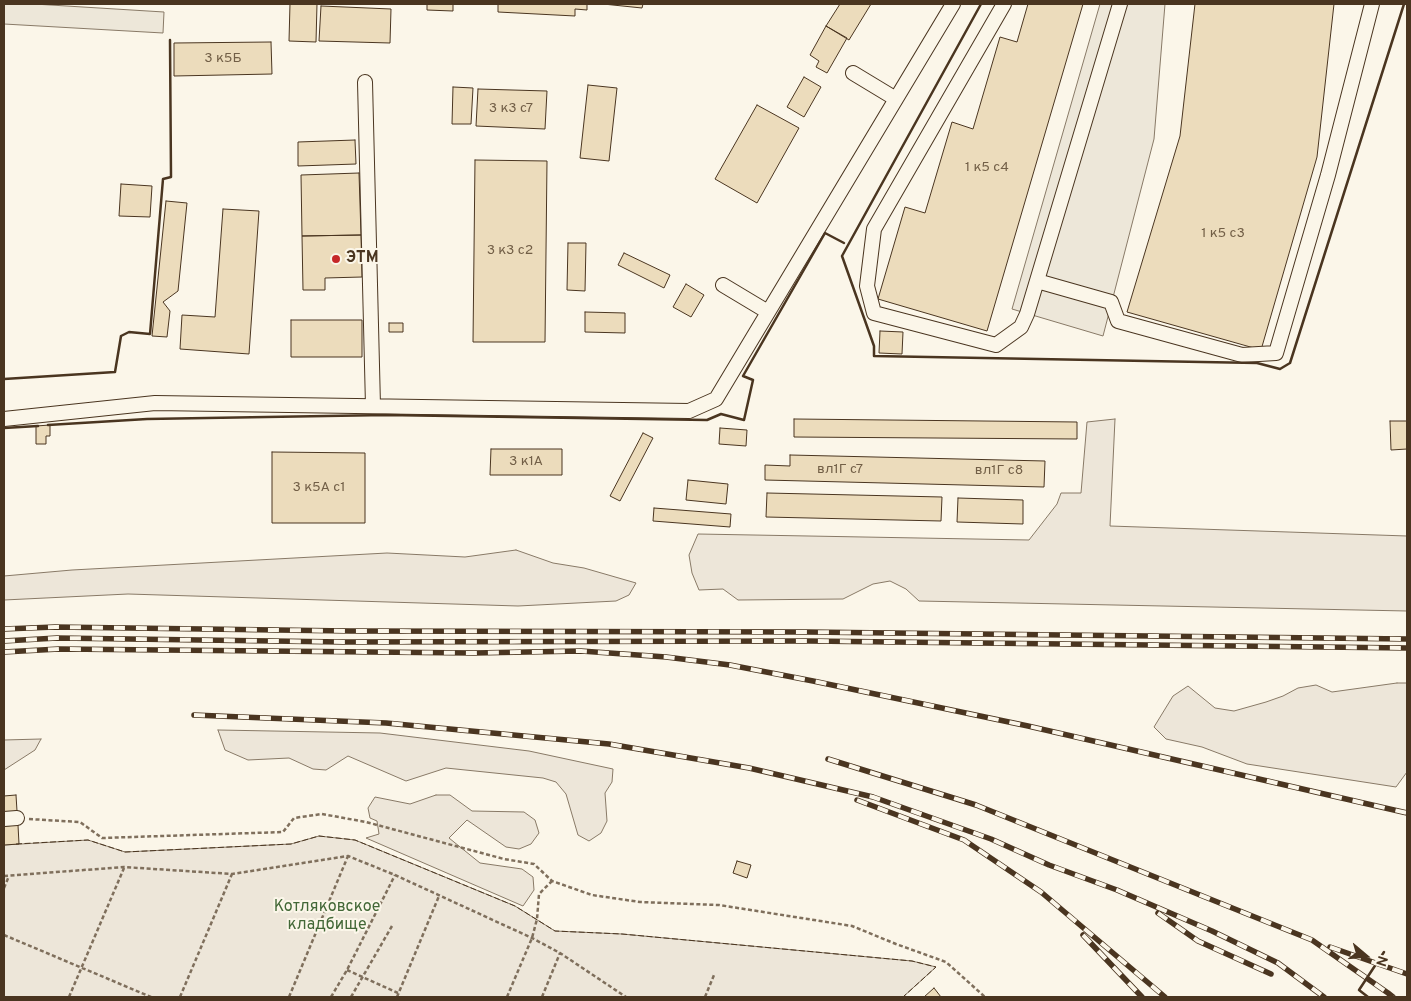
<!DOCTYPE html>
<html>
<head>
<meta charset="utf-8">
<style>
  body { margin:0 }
  #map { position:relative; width:1411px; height:1001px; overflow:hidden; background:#fbf6e9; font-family:Overpass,sans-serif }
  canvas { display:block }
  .frame { position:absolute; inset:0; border:5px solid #4a3520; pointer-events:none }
  .north { position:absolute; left:1341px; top:931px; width:50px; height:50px; -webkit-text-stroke:4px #fbf6e9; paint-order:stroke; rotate:108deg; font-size:14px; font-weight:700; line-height:20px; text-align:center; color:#4a3520 }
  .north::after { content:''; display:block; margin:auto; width:18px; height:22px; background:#4a3520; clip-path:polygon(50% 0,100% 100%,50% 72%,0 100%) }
</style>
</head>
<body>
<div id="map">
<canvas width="1411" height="1001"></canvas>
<div class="frame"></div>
<div class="north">N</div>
</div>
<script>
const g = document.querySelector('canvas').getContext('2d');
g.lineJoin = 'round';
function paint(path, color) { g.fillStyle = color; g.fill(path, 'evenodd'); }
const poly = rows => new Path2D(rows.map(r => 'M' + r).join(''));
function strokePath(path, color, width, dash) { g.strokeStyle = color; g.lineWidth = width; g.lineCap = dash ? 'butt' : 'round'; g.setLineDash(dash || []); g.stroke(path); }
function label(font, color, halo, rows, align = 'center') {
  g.font = font + ' Overpass,sans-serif'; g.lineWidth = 4; g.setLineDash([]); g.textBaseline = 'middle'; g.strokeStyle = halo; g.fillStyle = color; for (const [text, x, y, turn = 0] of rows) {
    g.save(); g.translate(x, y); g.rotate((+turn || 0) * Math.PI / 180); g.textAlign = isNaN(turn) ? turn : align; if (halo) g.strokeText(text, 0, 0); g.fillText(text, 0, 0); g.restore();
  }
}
const green = poly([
  [1115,419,1110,526,1407,536,1407,611,919,601,906,589,890,581,873,584,843,599,738,600,723,589,699,590,692,573,689,555,698,534,1029,540,1057,504,1061,493,1081,493,1087,422,1115,419],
  [516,550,553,563,584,568,636,583,629,595,616,601,518,606,128,594,4,600,4,576,72,570,387,553,465,557,516,550],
  [1397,683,1407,683,1407,772,1396,787,1247,764,1202,747,1166,739,1154,727,1173,696,1188,686,1215,708,1234,711,1266,702,1283,696,1298,688,1316,685,1332,692,1397,683],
  [218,730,380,733,529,751,613,769,612,782,605,793,607,821,601,833,589,841,578,835,566,794,556,782,543,778,446,768,406,781,348,756,326,770,313,769,289,758,248,760,225,750,218,730],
  [41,739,35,750,4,770,4,740,41,739],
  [436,795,450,795,472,811,524,812,535,820,539,833,531,844,519,849,506,847,467,820,449,838,480,863,522,869,533,877,534,890,523,906,366,838,379,834,377,821,370,818,368,808,375,797,410,804,436,795],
  [319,836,355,840,515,906,555,931,622,934,912,961,936,967,903,997,4,997,4,845,88,840,125,852,291,844,319,836]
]);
const parking = poly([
  [4,4,34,4,164,12,163,33,4,24,4,4],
  [1100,4,1165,4,1154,139,1103,336,1012,309,1100,4]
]);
const building = poly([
  [290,4,317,4,316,42,289,41,290,4],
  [427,4,453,4,453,11,427,10,427,4],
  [498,4,587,4,587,10,575,9,575,16,498,12,498,4],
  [603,4,643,4,642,8,603,4],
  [840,4,871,4,849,40,826,26,840,4],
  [1028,4,1083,4,987,331,878,299,905,207,925,213,952,122,973,129,1000,37,1017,42,1028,4],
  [1195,4,1334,4,1317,157,1261,350,1127,312,1180,136,1195,4],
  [321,6,391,9,390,43,319,41,321,6],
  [826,26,847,38,827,73,816,67,819,61,810,55,826,26],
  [271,42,272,74,174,76,174,43,271,42],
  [804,77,821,87,804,117,787,107,804,77],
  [588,85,617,88,609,161,580,158,588,85],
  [453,87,473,88,471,124,452,124,453,87],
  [478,89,547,91,545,129,476,126,478,89],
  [757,105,799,128,757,203,715,179,757,105],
  [355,140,356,164,298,166,298,142,355,140],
  [475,160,547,161,545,342,473,342,475,160],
  [359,173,361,235,302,236,301,175,359,173],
  [121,184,152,186,150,217,119,216,121,184],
  [166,201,187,203,178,291,163,302,170,311,167,337,152,336,166,201],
  [223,209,259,211,249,354,180,349,182,315,215,317,223,209],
  [361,235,362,277,325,278,325,290,303,290,302,236,361,235],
  [568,243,586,243,585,291,567,290,568,243],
  [624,253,670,275,664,288,618,265,624,253],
  [686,284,704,295,691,317,673,307,686,284],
  [585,312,625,313,625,333,585,332,585,312],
  [291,320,362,320,362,357,291,357,291,320],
  [389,323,403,323,403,332,389,332,389,323],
  [880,331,903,332,902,354,879,353,880,331],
  [794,419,1077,422,1077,439,794,437,794,419],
  [1390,421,1407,421,1407,449,1391,450,1390,421],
  [50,425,50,436,46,436,46,444,36,444,36,426,50,425],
  [720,428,747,430,746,446,719,444,720,428],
  [643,433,653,438,620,501,610,496,643,433],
  [491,449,562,449,562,475,490,475,491,449],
  [272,452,365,453,365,523,272,523,272,452],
  [790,455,1045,461,1044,487,765,480,765,465,790,466,790,455],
  [688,480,728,484,726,504,686,500,688,480],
  [767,493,942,497,941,521,766,517,767,493],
  [958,498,1023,500,1023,524,957,522,958,498],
  [654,508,731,514,730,527,653,521,654,508],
  [16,795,17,811,4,813,4,796,16,795],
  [18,825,19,844,4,845,4,826,18,825],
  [737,861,751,865,747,878,733,873,737,861],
  [934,988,941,997,924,997,934,988]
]);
const path = poly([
  [29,819,80,822,102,838,283,832,294,818,322,814,366,822,504,859,534,864,552,881,592,895,640,902,719,905,852,926,896,944,946,962,985,997],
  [4,876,124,867,232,874,348,856,395,875,532,938,560,953,626,997],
  [4,888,9,876],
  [4,935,151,997],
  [347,970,398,993],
  [69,997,124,868],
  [180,997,232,874],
  [289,997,348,856],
  [331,997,347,970,395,875],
  [351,997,392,926],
  [397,997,439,896],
  [507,997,532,938,537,919,539,894,552,881],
  [542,997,560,953],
  [705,997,714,975]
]);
const minor = poly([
  [1004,4,874,229,867,286,874,313,996,345,1021,327,1027,314,1120,4],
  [853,73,896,99],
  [365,82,373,406],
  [1037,281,1111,302,1118,321,1242,355,1276,353,1328,175,1372,4],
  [723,285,768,312],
  [4,419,155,403,689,411,716,399,953,4],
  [4,819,17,818]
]);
const rail = poly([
  [4,629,55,627,350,631,807,632,1407,639],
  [4,641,57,638,343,642,808,641,1407,648],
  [4,652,59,649,474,653,581,651,666,657,730,665,813,681,1028,726,1407,813],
  [194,715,386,723,609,744,749,768,873,797,991,839,1049,865,1117,890,1212,931,1278,963,1324,997],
  [828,759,976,805,1312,940,1388,993,1393,997],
  [857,800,964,840,1041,892,1165,997],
  [1158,913,1198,941,1271,974],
  [1083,935,1142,997],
  [1330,947,1407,974]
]);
const fence = poly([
  [16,844,88,840,125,852,291,844,319,836,355,840,515,906,555,931,622,934,912,961,936,967,903,997],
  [1299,997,1300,997]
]);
const wall = poly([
  [981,4,842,256,874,346,874,356,1257,363,1280,369,1290,363,1404,4],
  [4,379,115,372,121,336,129,332,150,334,163,179,171,177,170,40],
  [48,425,147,419,386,415,707,420,721,414,744,420,753,380,743,376,825,233,844,243],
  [4,428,38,426],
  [1368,997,1359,990,1384,952]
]);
const markers = [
  [336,259,5,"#c62828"]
];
const numberNames = [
  ["3 к5Б",223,59],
  ["3 к3 с7",511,109],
  ["1 к5 с4",987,168],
  ["1 к5 с3",1223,234],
  ["3 к3 с2",510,251],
  ["3 к1А",526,462],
  ["вл1Г с7",840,470],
  ["вл1Г с8",999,471],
  ["3 к5А с1",319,488]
];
const poiNames = [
  ["ЭТМ",346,259]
];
const parkNames = [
  ["Котляковское",327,908],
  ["кладбище",327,926]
];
paint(green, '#ede6d9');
strokePath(green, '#887966', 1);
paint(parking, '#ede7d9');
strokePath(parking, '#887966', 1);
paint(building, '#ecdcbc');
strokePath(building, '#4a3520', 1);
strokePath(minor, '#4a3520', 16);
strokePath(path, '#7f6f5c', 2.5, [4, 2.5]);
strokePath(minor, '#fbf6e9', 14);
strokePath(rail, '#4a3520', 5.5);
strokePath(rail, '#fbf6e9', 4, [11]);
strokePath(fence, '#4a3520', 1, [6, 2.5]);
strokePath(wall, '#4a3520', 2.5);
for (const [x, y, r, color] of markers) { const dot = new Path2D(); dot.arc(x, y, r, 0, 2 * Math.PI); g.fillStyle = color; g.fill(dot); strokePath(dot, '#fbf6e9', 2); }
label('14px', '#725f47', null, numberNames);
label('bold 16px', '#4a3520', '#fbf6e9', poiNames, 'left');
label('16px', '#436837', '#fbf6e9', parkNames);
</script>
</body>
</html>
